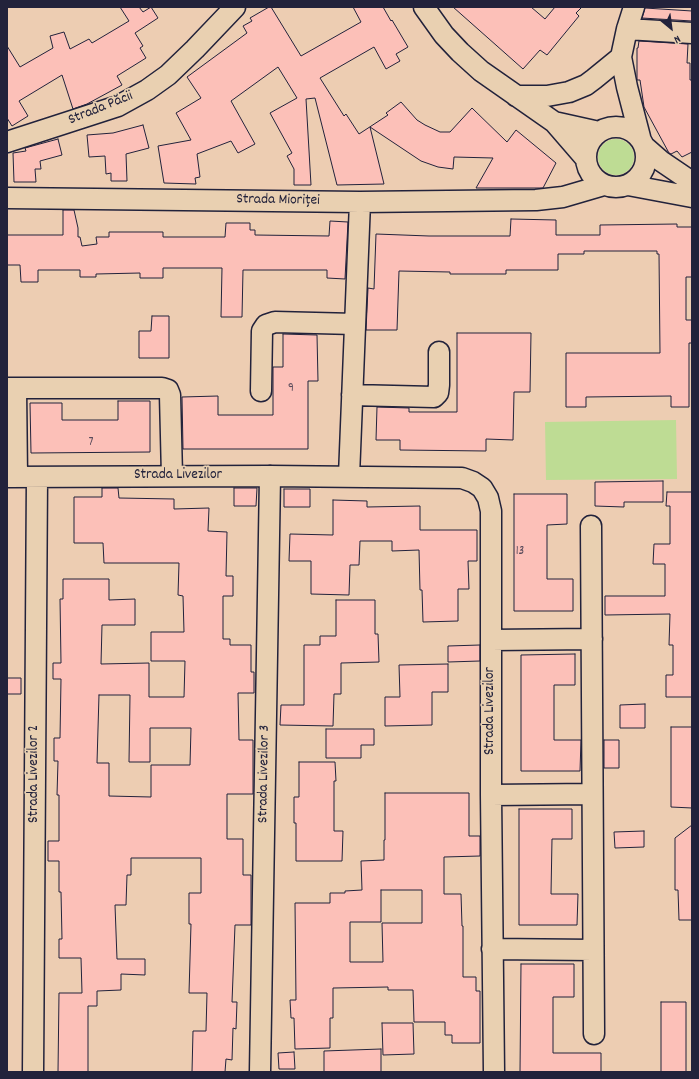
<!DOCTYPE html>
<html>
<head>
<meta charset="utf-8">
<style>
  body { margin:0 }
  #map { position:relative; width:699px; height:1079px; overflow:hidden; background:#edcdb2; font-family:Dekko,sans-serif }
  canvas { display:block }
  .frame { position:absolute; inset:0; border:8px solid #22223b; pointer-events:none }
  .north { position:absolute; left:651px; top:8px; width:40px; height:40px; -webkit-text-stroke:3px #e9d0b1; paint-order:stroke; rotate:151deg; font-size:11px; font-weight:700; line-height:16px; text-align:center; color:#22223b }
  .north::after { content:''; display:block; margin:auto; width:14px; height:18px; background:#22223b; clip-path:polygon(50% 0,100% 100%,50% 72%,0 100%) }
</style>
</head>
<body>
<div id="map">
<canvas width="699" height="1079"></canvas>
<div class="frame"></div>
<div class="north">N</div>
</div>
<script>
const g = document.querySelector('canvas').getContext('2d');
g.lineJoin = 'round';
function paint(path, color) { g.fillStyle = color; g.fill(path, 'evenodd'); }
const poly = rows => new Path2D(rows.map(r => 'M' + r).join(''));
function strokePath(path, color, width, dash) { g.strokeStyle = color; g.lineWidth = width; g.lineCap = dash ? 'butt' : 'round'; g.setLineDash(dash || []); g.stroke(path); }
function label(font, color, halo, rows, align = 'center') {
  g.font = font + ' Dekko,sans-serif'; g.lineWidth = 3.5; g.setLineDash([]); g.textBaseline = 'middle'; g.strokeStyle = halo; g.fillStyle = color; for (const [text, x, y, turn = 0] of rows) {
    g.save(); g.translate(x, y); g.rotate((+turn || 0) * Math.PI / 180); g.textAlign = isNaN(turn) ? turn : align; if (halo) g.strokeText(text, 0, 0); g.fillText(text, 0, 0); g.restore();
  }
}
const green = poly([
  '598 157a18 18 0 1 1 36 0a18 18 0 1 1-36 0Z',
  [676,420,677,479,546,480,545,422]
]);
const building = poly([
  [120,7,139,7,143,12,151,7,158,18,135,33,143,46,140,48,146,58,117,76,122,85,87,104,73,109,62,75,19,101,28,116,12,126,7,118,7,46,20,67,53,48,50,36,64,32,70,49,89,39,92,43,129,21,120,7],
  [269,7,271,7,301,56,361,22,353,7,383,7,391,21,392,20,408,47,396,54,400,61,386,69,374,47,320,78,344,116,346,114,359,134,388,115,386,113,401,102,417,120,425,125,440,132,450,132,472,108,507,142,516,130,556,163,543,188,476,188,493,158,454,157,453,169,438,167,421,161,370,127,384,184,337,185,315,98,306,99,311,185,294,185,294,169,287,156,292,153,270,113,297,98,278,67,231,101,255,144,238,153,231,141,197,154,200,177,195,178,196,184,164,183,158,146,191,140,176,113,201,98,187,77,247,33,243,26,252,21,250,18,269,7],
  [453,7,531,7,545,19,555,7,582,7,576,13,579,16,547,55,540,50,523,69,453,7],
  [645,8,692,11,692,21,642,18,645,8],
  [639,41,688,44,687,63,690,63,690,80,692,80,692,152,682,157,677,151,671,154,669,153,644,107,640,80,637,80,637,48,638,48,639,41],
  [143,125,149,148,126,154,127,181,111,181,111,173,106,174,105,156,89,157,87,135,113,133,143,125],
  [58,139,62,155,40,161,41,169,35,169,36,182,14,182,13,153,26,151,25,148,58,139],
  [63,210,74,210,78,228,78,237,80,237,82,246,97,244,96,237,109,237,109,232,163,232,163,237,225,237,226,223,250,223,250,230,255,230,255,235,329,236,330,221,348,222,345,279,327,278,327,270,243,270,242,317,221,317,222,268,163,268,163,278,140,278,140,273,96,274,96,277,80,277,80,270,38,270,38,282,21,282,20,265,7,265,7,235,63,235,63,210],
  [511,219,556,220,556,235,600,235,600,225,677,224,677,227,692,227,692,277,686,277,686,320,692,320,692,343,689,343,689,407,671,407,671,396,586,397,586,407,566,407,566,353,660,353,659,254,657,254,657,251,584,251,584,254,558,254,558,270,506,270,506,274,450,274,450,272,399,271,397,330,366,330,368,288,374,289,376,234,429,236,510,236,511,219],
  [152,316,169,316,169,358,139,358,139,331,151,331,152,316],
  [457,333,531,333,530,392,514,392,513,440,486,439,486,451,400,450,400,440,376,440,377,407,409,408,409,412,457,412,457,333],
  [283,334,317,335,318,381,308,381,308,449,183,449,182,397,218,396,218,415,273,415,273,367,283,367,283,334],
  [118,401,150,401,150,452,31,453,30,403,62,403,62,420,118,420,118,401],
  [663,481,663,502,624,502,624,507,595,506,595,482,663,481],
  [102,488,118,488,119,498,174,499,174,509,209,508,208,531,227,532,226,576,233,576,233,596,223,596,223,639,230,639,230,645,251,645,251,672,254,672,254,693,238,693,239,740,253,740,253,794,227,794,227,839,243,839,243,875,251,875,251,925,235,925,232,1002,237,1002,236,1029,233,1028,232,1060,226,1059,225,1072,192,1072,193,1031,206,1031,207,993,189,993,191,924,189,924,189,893,201,893,201,858,131,858,131,875,127,875,126,905,115,905,117,959,145,959,145,975,121,974,121,990,97,991,97,1006,88,1006,88,1072,58,1072,59,993,82,993,81,958,59,958,59,939,62,939,61,892,59,892,59,861,48,861,48,841,59,841,59,795,57,795,58,761,54,761,54,738,60,738,61,679,53,679,53,663,61,663,60,599,63,599,63,579,109,579,109,600,135,599,135,625,102,625,101,664,149,663,149,697,184,697,185,661,151,661,151,632,184,632,183,596,178,595,179,563,104,563,103,543,74,543,74,497,102,497,102,488],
  [99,695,130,695,129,762,150,762,150,728,191,728,190,765,151,765,151,797,109,796,109,763,97,763,99,695],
  [234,488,257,488,256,506,234,506,234,488],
  [284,489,310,489,310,507,284,507,284,489],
  [667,492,692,492,692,697,666,697,666,675,673,675,673,645,669,645,670,614,605,615,605,596,665,596,665,564,653,564,654,544,670,544,670,506,666,506,667,492],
  [514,494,567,494,567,524,547,525,547,579,573,579,573,611,514,611,514,494],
  [333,500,367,501,367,507,420,506,420,530,477,530,477,561,468,561,469,589,458,589,458,621,423,622,422,590,420,590,419,550,392,551,392,541,360,541,359,565,350,565,349,595,311,594,311,561,289,561,290,534,333,535,333,500],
  [336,600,375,600,375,634,378,634,379,662,341,663,341,694,334,694,333,726,280,725,281,705,304,705,304,645,320,645,320,636,336,636,336,600],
  [480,645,480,661,448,662,448,646,480,645],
  [575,654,575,685,554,685,554,740,581,740,580,771,521,771,521,655,575,654],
  [448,664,448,692,432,692,432,725,385,726,385,697,400,697,399,665,448,664],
  [7,678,21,678,21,694,7,694,7,678],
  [645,704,645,728,620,728,620,705,645,704],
  [671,727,692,727,692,808,671,807,671,727],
  [326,729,374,729,374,745,361,745,361,758,326,758,326,729],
  [604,740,619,740,619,768,604,768,604,740],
  [299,762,335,762,336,781,334,781,334,831,343,831,342,861,296,861,296,823,294,823,294,797,299,797,299,762],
  [385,793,469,793,469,836,480,836,480,856,444,857,444,894,461,894,462,926,463,926,463,977,476,977,476,991,480,991,480,1043,452,1043,452,1035,445,1035,445,1022,414,1022,413,990,388,990,388,987,334,988,333,988,333,1018,330,1018,330,1048,295,1049,294,1018,291,1018,290,1000,296,1000,295,903,330,903,330,893,345,893,345,891,362,890,361,861,384,860,384,840,385,840,385,793],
  [381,890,422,890,422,923,382,923,383,962,350,962,350,922,381,922,381,890],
  [519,809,572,809,572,839,552,839,551,894,578,894,577,925,519,925,519,809],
  [692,825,692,920,679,920,678,890,675,890,675,838,692,825],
  [644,831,644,847,615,848,614,832,644,831],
  [521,964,574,964,574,997,553,997,553,1053,601,1053,601,1072,520,1072,521,964],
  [661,1002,686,1002,686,1072,661,1072,661,1002],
  [382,1023,413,1023,414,1054,383,1055,382,1023],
  [381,1049,381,1072,324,1072,324,1051,381,1049],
  [294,1052,295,1069,279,1069,278,1053,294,1052]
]);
const minor = poly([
  [424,7,444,35,460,52,481,71,554,122,586,159],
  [634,7,627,29,621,57,627,87,640,137],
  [627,29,692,33],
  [516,96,547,96,569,92,586,85,594,79,621,57],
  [554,122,599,132],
  '586 157a30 30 0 1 1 60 0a30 30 0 1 1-60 0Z',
  [7,142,118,106,147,90,168,75,195,49,235,7],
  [645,147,661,161,692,182],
  [628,185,692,197],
  [7,198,360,202,536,200,563,197,604,185],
  [7,388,162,388,168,390,170,395,172,476],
  [16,388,17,477],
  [261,391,262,331,266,325,275,322,355,324],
  [352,395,434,397,438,393,439,385,439,352],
  [349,476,360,202],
  [7,477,270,476,462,478,473,482,482,488,488,498,491,511,491,795,494,1072],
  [591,526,594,1034],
  [491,640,592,639],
  [491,795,592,794],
  [492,949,593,950],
  [33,1072,37,477],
  [260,1072,270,476]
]);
const numberNames = [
  ["9",291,389],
  ["7",91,443],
  ["13",520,552]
];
const streetNames = [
  ["Strada Păcii",101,109,-22],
  ["Strada Mioriței",278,201,1],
  ["Strada Livezilor",178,476],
  ["Strada Livezilor",491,711,-90],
  ["Strada Livezilor 2",35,774,-90],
  ["Strada Livezilor 3",265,774,-89]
];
paint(green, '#bedc94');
paint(building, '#fcc0b8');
strokePath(building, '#22223b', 1);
strokePath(minor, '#22223b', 23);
strokePath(minor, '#e9d0b1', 20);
label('13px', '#584a5a', null, numberNames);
label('15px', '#22223b', '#e9d0b1', streetNames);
</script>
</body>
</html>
